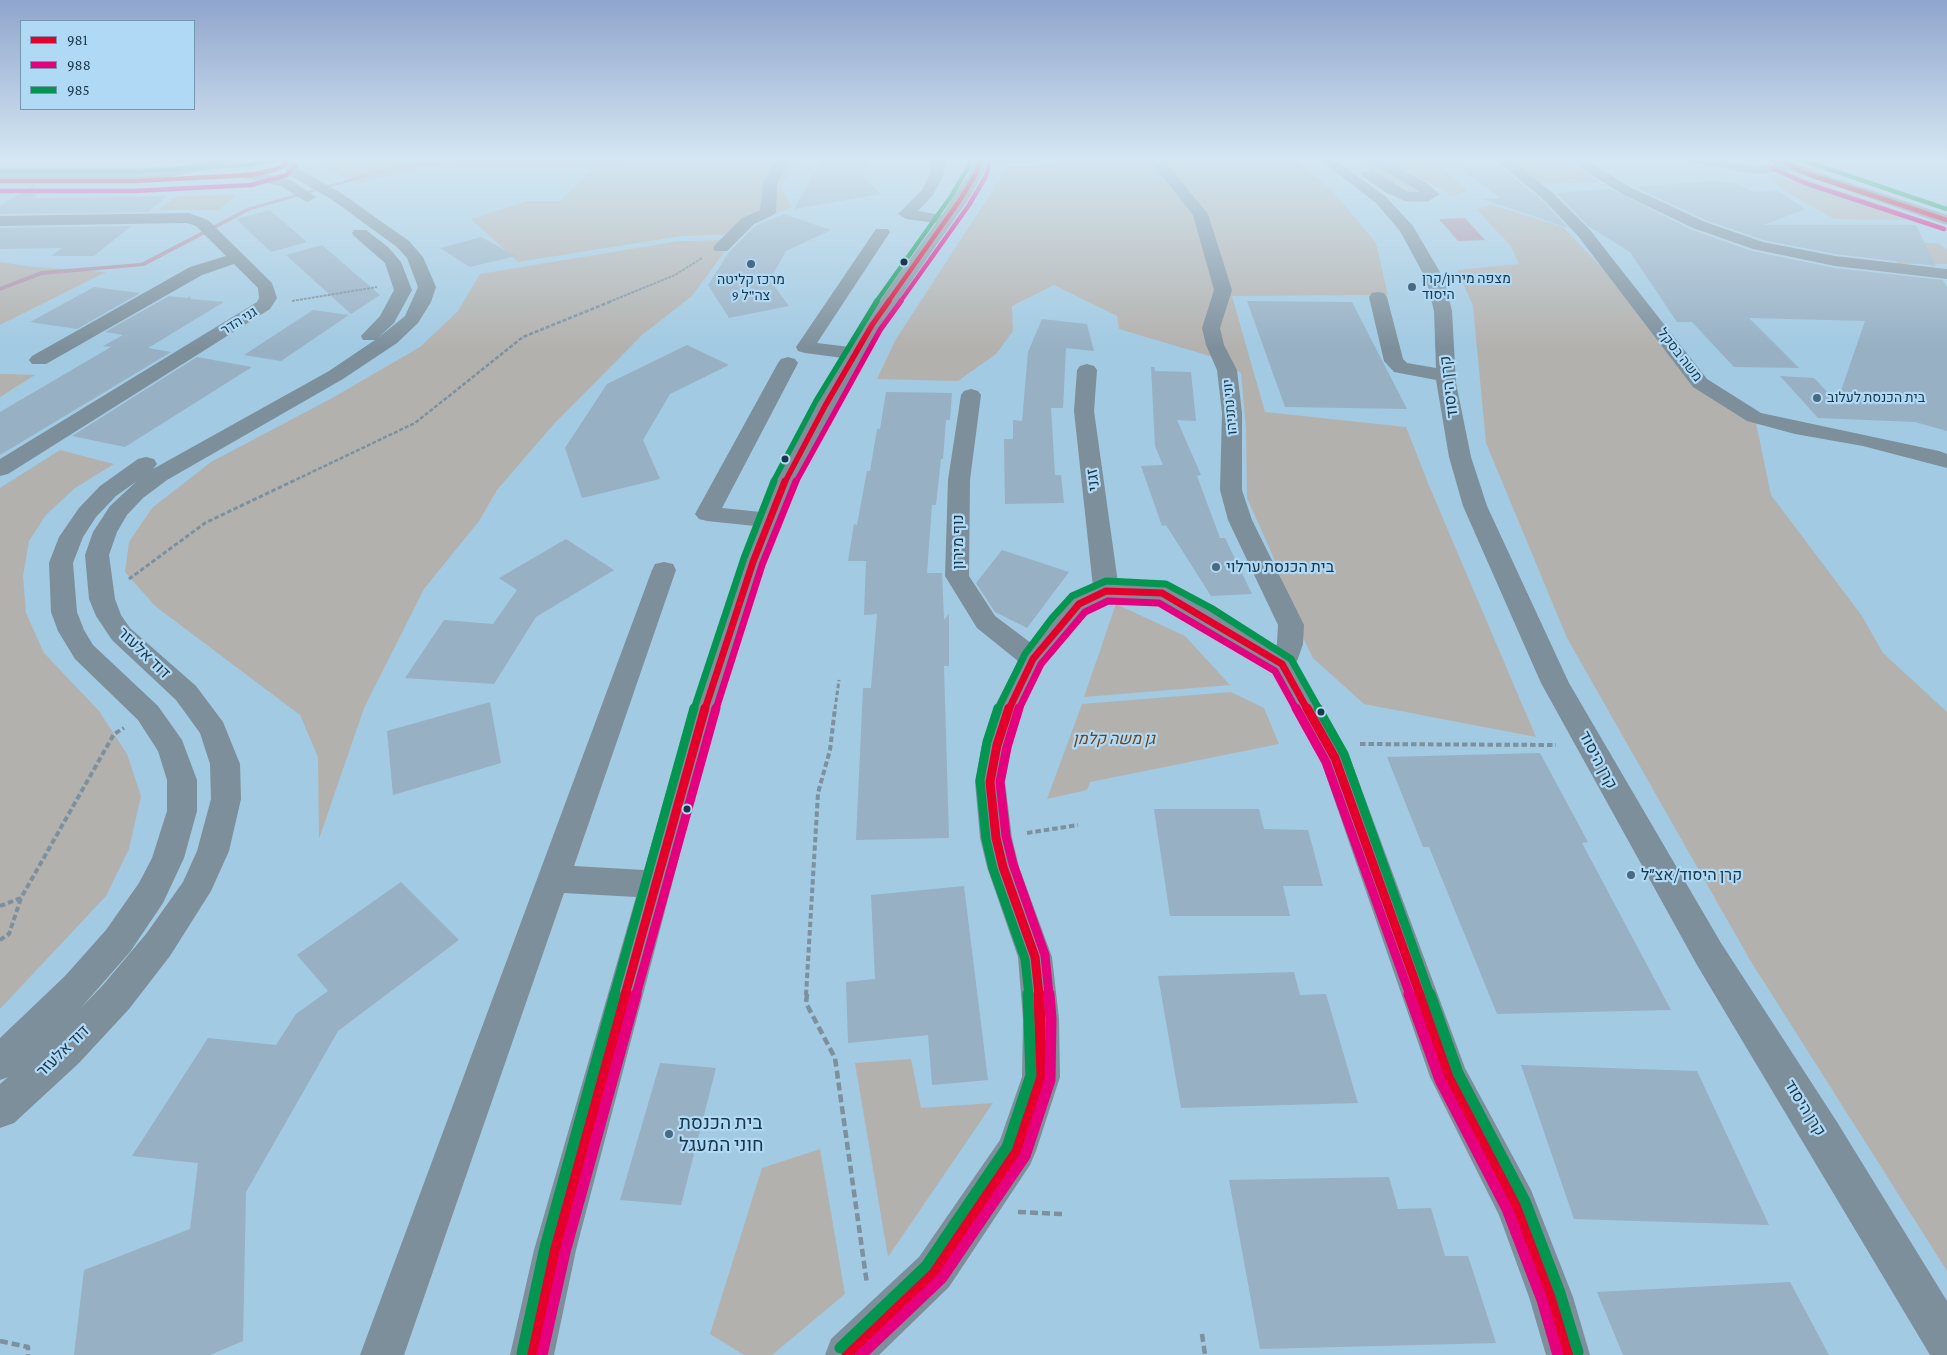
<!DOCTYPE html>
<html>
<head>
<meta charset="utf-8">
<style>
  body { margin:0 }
  #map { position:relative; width:1947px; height:1355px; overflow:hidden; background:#a2cae2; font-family:"Crimson Pro",serif }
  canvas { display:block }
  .legend { position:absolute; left:20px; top:20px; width:175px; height:90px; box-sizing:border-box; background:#b0d9f5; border:1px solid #7498b0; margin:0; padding:6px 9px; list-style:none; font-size:15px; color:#193749 }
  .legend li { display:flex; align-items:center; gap:10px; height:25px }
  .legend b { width:25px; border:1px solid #7498b0 }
</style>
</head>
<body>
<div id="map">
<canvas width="1947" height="1355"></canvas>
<ul class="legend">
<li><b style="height:6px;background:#e4002b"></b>981</li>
<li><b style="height:6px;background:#e5007d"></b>988</li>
<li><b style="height:6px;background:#049550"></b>985</li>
</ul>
</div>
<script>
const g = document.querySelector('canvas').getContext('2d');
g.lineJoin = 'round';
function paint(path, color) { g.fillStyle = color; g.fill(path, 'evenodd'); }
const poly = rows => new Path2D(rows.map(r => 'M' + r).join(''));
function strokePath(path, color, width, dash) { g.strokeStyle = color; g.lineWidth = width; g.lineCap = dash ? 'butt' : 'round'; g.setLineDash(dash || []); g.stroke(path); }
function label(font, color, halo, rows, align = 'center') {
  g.font = font + ' "Crimson Pro",Heebo,serif'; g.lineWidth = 4.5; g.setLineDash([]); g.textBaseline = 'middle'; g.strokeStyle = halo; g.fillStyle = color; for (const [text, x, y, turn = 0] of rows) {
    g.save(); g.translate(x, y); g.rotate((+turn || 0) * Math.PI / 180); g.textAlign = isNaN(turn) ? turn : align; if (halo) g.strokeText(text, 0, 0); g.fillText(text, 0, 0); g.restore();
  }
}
const green = poly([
  [312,159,797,159,781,187,792,207,755,223,741,234,681,236,518,262,471,219,527,201,560,201,592,169,428,167,356,184],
  [1057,159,1293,159,1330,188,1376,243,1388,295,1232,296,1265,412,1406,427,1430,488,1536,737,1364,704,1313,658,1295,622,1276,563,1247,498,1246,429,1241,373,1210,356,1119,329,1117,316,1054,285,1012,306,1013,331,996,354,958,381,877,379,896,339,1008,167,1057,164],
  [1351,159,1367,159,1422,193,1404,192],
  [1384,159,1456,159,1464,165,1439,164,1468,191,1453,196],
  [1507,159,1562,159,1599,182,1537,184],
  [1787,172,1878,203,1922,220,1834,219,1782,189,1768,175],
  [236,195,219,210,158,210,177,196],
  [1492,205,1563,227,1620,287,1715,400,1756,423,1771,495,1862,616,1883,653,1947,712,1947,1271,1750,960,1567,638,1486,443,1473,306,1457,270,1519,264,1511,246,1476,209],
  [733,240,692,296,642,335,553,425,497,490,479,521,424,589,364,708,319,839,318,757,300,715,155,606,125,572,129,542,152,508,211,462,334,397,420,347,458,311,480,274,679,241],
  [1870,243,1938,243,1947,250,1947,264,1899,264],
  [0,262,34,267,106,272,0,325],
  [0,374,7,374,35,375,0,397],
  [60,450,114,464,75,488,46,515,29,541,23,576,26,613,44,653,99,711,127,754,141,796,129,849,106,896,0,1009,0,488],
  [1116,604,1185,636,1230,685,1084,697],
  [1231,692,1264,708,1279,744,1090,782,1087,790,1047,799,1082,704],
  [911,1059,921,1108,993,1103,888,1257,855,1063],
  [820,1149,845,1294,772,1355,744,1355,710,1334,762,1168]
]);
const water = poly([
  [1465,218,1485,240,1458,241,1439,219]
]);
const stream = poly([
  [441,159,633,159,615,163,441,163,394,169,251,210,144,266,42,275,0,291,0,287,41,271,141,263,247,208,392,167,441,159]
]);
const building = poly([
  [822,159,870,159,862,176,881,194,794,209],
  [1501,167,1542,200,1568,228,1483,199,1500,198,1459,168],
  [1710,181,1737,183,1753,192,1778,191,1805,209,1764,225,1916,225,1936,266,1835,254,1763,240,1706,220,1635,187],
  [34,184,36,198,167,196,148,212,0,214,0,206],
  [1611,189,1692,230,1752,251,1835,268,1943,280,1947,288,1947,431,1915,422,1818,418,1780,376,1814,378,1837,402,1865,321,1749,318,1799,368,1734,367,1692,322,1677,322,1630,252,1588,226,1556,193],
  [270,210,307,242,271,252,236,219],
  [784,214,831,230,786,251,770,280,789,306,729,318,708,285,729,252,755,226],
  [131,226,94,256,51,256,62,248,0,249,0,228],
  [481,237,516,256,470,267,440,248],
  [322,245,380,295,351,314,286,255],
  [94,287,140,293,77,329,30,322],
  [169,296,187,298,190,296,191,299,224,302,148,348,171,352,0,455,0,412,111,347,103,346,123,335,105,332],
  [1247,301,1352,302,1407,409,1285,407],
  [313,310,349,315,281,361,244,355],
  [1042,319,1087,324,1094,351,1066,348,1063,408,1051,408,1055,475,1061,475,1064,503,1005,504,1004,439,1013,439,1013,420,1022,421,1028,352],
  [687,345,729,365,670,394,643,440,660,479,582,498,565,448,607,384],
  [197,357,252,367,125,447,72,436],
  [1151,367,1154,367,1155,371,1191,372,1196,421,1177,420,1201,475,1197,476,1220,538,1225,538,1252,594,1211,596,1166,525,1162,526,1141,466,1163,465,1155,446],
  [886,392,952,393,950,420,946,420,943,459,941,459,936,505,932,505,927,573,942,573,944,620,949,614,949,666,944,666,949,838,856,840,863,688,871,688,877,614,864,615,866,561,848,561,854,524,857,525,867,471,870,471,877,429,880,429],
  [566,539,614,570,536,617,494,684,405,678,444,620,493,624,517,590,499,578],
  [1002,550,1069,572,1027,628,995,612,976,583],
  [490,702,501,763,393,795,387,731],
  [1540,753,1588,842,1582,843,1671,1010,1497,1014,1429,847,1423,847,1387,757],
  [1154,809,1259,809,1264,829,1308,830,1323,886,1283,886,1290,916,1170,916],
  [401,882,459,940,338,1031,246,1192,243,1341,210,1355,74,1355,84,1270,190,1229,198,1163,132,1156,208,1038,276,1045,296,1014,328,991,297,955],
  [964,886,988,1080,932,1085,928,1035,848,1043,846,982,875,979,871,895],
  [1294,972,1300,995,1326,994,1358,1103,1181,1108,1158,976],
  [660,1063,716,1068,681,1205,620,1200],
  [1521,1065,1697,1071,1769,1225,1574,1219],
  [1389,1177,1398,1209,1431,1208,1445,1256,1468,1256,1496,1343,1260,1349,1229,1180],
  [1790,1282,1829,1355,1623,1355,1597,1292]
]);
const pathFar4 = poly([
  [292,301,377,287],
  [609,302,675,275,702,258]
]);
const pathFar3 = poly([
  [291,482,415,423,523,337,612,301]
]);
const pathFar2 = poly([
  [129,579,205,523,293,481],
  [835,709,839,680]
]);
const pathFar1 = poly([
  [1360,744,1556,745],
  [1027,833,1078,825],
  [0,906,21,898,114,734,124,728],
  [0,940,9,934,21,898],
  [806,995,818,793,830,750,835,708]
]);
const path = poly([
  [807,994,806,1003,835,1058,867,1284],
  [1018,1212,1062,1214],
  [1202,1334,1205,1355],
  [0,1341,28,1347,28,1355]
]);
const minor = poly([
  [216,159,234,159,217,168,163,178,0,180,0,172,163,170,216,159],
  [283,159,293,159,298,168,341,193,409,241,423,257,436,287,431,302,418,323,397,343,343,379,167,480,143,498,127,515,117,532,109,555,115,599,121,615,130,628,196,686,223,722,240,764,241,799,229,851,211,891,170,956,129,1009,79,1063,14,1123,0,1128,0,1084,8,1077,0,1080,0,1038,65,976,106,930,139,883,152,858,167,811,167,780,158,751,138,720,75,659,58,631,51,612,49,563,59,537,79,508,100,486,138,459,146,457,154,459,157,464,153,469,329,371,375,340,363,340,361,336,380,316,394,290,385,263,354,236,352,233,354,230,366,230,388,247,401,262,412,290,394,323,378,338,405,316,418,287,407,258,397,247,331,199,287,174,281,162,283,159],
  [137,481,110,506,93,532,85,555,89,599,96,616,112,640,176,700,200,733,210,764,211,799,197,851,183,882,146,934,103,985,79,1010,130,952,163,903,184,858,197,811,197,780,182,740,158,706,93,645,84,630,77,612,73,563,83,537,96,517,116,496,137,481],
  [777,159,791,159,777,183,776,212,773,215,754,224,727,251,715,251,713,248,715,245,742,218,760,210,763,183,777,159],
  [932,159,946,159,943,176,933,195,918,211,942,215,970,172,973,159,1040,159,1033,163,986,163,984,172,968,200,881,325,835,406,793,487,765,562,714,724,576,1250,554,1355,510,1355,534,1250,636,897,564,893,404,1355,360,1355,652,570,655,564,664,562,673,564,676,570,574,866,644,870,686,724,755,526,707,521,699,519,695,514,778,363,781,359,788,357,795,359,798,363,722,508,761,512,771,487,843,358,805,353,798,351,796,347,876,229,888,229,890,232,817,343,850,347,865,321,936,223,906,219,898,214,922,190,929,176,932,159],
  [1149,159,1163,159,1208,214,1232,290,1220,328,1224,345,1237,370,1242,413,1242,490,1252,520,1304,625,1303,644,1296,664,1350,758,1465,1068,1531,1190,1573,1297,1590,1355,1546,1355,1529,1297,1499,1215,1430,1077,1320,758,1272,670,1157,601,1110,599,1088,610,1044,663,1025,702,1012,745,1005,782,1012,838,1019,867,1052,957,1059,1019,1060,1077,1036,1151,1030,1165,949,1287,879,1355,825,1355,831,1339,919,1257,1000,1140,1022,1077,1023,1019,1018,957,987,867,980,838,975,782,982,745,997,702,1018,661,977,628,945,576,948,480,961,395,964,391,971,389,978,391,981,395,970,480,969,576,995,616,1031,643,1070,598,1093,587,1074,411,1077,370,1080,366,1087,364,1094,366,1097,370,1094,411,1118,583,1171,587,1275,647,1277,644,1278,625,1228,520,1220,490,1222,413,1217,370,1206,345,1202,328,1214,290,1193,215,1149,159],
  [1319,159,1334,159,1386,197,1413,226,1444,279,1452,311,1456,383,1471,457,1487,506,1569,683,1721,943,1837,1122,1947,1301,1947,1355,1930,1355,1697,965,1541,683,1463,506,1449,457,1436,380,1394,372,1384,361,1369,297,1372,293,1378,292,1384,293,1387,297,1403,359,1407,363,1436,368,1434,311,1426,279,1400,231,1376,203,1319,159],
  [1365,159,1382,159,1425,182,1440,194,1427,202,1405,201,1387,193,1363,177,1361,174,1363,171,1373,171,1408,192,1420,192,1365,159],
  [1494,159,1509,159,1553,193,1590,230,1707,379,1761,413,1939,451,1947,454,1947,468,1863,446,1795,434,1747,421,1693,387,1578,236,1543,199,1494,159],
  [1567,159,1583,159,1632,188,1705,222,1763,242,1835,256,1947,269,1947,279,1835,266,1753,249,1693,228,1622,194,1567,159],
  [1685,159,1714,159,1756,166,1775,164,1769,159,1786,159,1813,171,1947,215,1947,225,1791,171,1756,174,1692,163,1685,159],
  [250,171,291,180,316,197,308,202,303,200,281,186,245,178,243,175,245,172,250,171],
  [189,213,208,220,272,283,277,298,270,309,8,474,0,476,0,459,257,302,259,298,258,288,234,264,202,275,46,364,32,364,29,360,32,356,190,267,226,256,196,226,187,223,0,226,0,216,189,213]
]);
const bus1Far4 = poly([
  [1776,159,1808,174,1947,220],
  [0,181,134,181,250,175,274,170,283,166,288,159],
  [888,302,960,200,977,172,980,159]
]);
const bus1Far3 = poly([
  [785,482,825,406,872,325,889,301]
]);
const bus1Far2 = poly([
  [705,709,753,562,785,481],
  [1009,709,1033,659,1079,604,1106,591,1162,593,1282,664,1307,709]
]);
const bus1Far1 = poly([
  [1009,708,997,745,990,782,996,838,1003,867,1035,957,1039,995],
  [1307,708,1335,758,1420,995],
  [625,995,705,708]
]);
const bus1 = poly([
  [1419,994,1449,1077,1516,1205,1551,1297,1568,1355],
  [532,1355,555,1250,626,994],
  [847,1355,934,1272,1016,1151,1041,1077,1039,994]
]);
const bus2Far4 = poly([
  [1772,168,1805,183,1944,229],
  [0,191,134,191,251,185,287,175,296,165],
  [900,302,969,205,986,176,990,161]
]);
const bus2Far3 = poly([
  [796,482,880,330,901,301]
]);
const bus2Far2 = poly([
  [716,709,762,565,796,481],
  [1019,709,1041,664,1085,612,1108,601,1159,603,1275,671,1296,709]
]);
const bus2Far1 = poly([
  [1019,708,1007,747,1000,782,1006,836,1013,864,1045,955,1049,995],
  [1296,708,1326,762,1410,995],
  [636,995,716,708]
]);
const bus2 = poly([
  [1409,994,1440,1080,1507,1209,1542,1300,1558,1355],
  [542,1355,565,1252,636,994],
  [861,1355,942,1278,1025,1156,1050,1080,1051,1019,1049,994]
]);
const bus3Far4 = poly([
  [1799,159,1947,209],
  [0,171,134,171,249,165,275,159],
  [876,302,952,195,968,168,970,159]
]);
const bus3Far3 = poly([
  [773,482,816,401,877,301]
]);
const bus3Far2 = poly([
  [694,709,744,558,774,481],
  [998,709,1025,654,1052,618,1072,596,1106,581,1166,584,1211,608,1291,659,1319,709]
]);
const bus3Far1 = poly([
  [998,708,987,742,980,780,986,839,993,869,1025,959,1029,995],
  [1318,708,1344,754,1430,995],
  [614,995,694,708]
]);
const bus3 = poly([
  [1430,994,1458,1073,1525,1201,1560,1293,1578,1352],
  [840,1348,926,1266,1007,1147,1031,1075,1028,994],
  [522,1353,545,1247,615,994]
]);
const markers = [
  [904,262,4.5,"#193749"],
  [751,264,5,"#496a7f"],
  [1412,287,5,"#496a7f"],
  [1817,398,5,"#496a7f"],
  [785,459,4.5,"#193749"],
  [1216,567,5,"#496a7f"],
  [1321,712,4.5,"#193749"],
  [687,809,4.5,"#193749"],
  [1631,875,5,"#496a7f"],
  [669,1134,5,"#496a7f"]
];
const farPoinames = [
  ["מצפה מירון/קרן",1422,279],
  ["היסוד",1422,295],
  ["מרכז קליטה",751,280,"center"],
  ["צה\"ל 9",751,296,"center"],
  ["בית הכנסת לעלוב",1827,398]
];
const farStreetnames = [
  ["גני הדר",239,321,-32],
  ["משה בסקל",1680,355,52],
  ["יוני נתניהו",1230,407,-95]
];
const streetNames = [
  ["קרן היסוד",1449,387,-97],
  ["זגני",1093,480,-97],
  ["נוף מירון",958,542,-90],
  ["דוד אלעזר",144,653,44],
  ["קרן היסוד",1598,760,62],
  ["דוד אלעזר",63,1051,-44],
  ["קרן היסוד",1805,1108,58]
];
const poiNames = [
  ["בית הכנסת ערלוי",1226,567],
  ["קרן היסוד/אצ״ל",1641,875]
];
const parkNames = [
  ["גן משה קלמן",1114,739]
];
const nearPoinames = [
  ["בית הכנסת",679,1123],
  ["חוני המעגל",679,1145]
];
paint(green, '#b3b1ae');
paint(water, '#ad8ea4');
paint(stream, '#ad8ea4');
paint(building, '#97b0c4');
strokePath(pathFar4, '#7c909d', 2, [3, 1]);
strokePath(pathFar3, '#7c909d', 2.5, [4, 2]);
strokePath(pathFar2, '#7c909d', 3, [4.5, 2.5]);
strokePath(pathFar1, '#7c909d', 4, [5.5, 3]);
strokePath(path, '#7c909d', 4.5, [8, 4]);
paint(minor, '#7c8f9b');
strokePath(bus1Far4, '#e4002b', 4.5);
strokePath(bus1Far3, '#e4002b', 5.5);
strokePath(bus1Far2, '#e4002b', 7);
strokePath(bus1Far1, '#e4002b', 9);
strokePath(bus1, '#e4002b', 11);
strokePath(bus2Far4, '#e5007d', 4.5);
strokePath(bus2Far3, '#e5007d', 5.5);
strokePath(bus2Far2, '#e5007d', 7);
strokePath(bus2Far1, '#e5007d', 9);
strokePath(bus2, '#e5007d', 11);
strokePath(bus3Far4, '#049550', 4.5);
strokePath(bus3Far3, '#049550', 5.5);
strokePath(bus3Far2, '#049550', 7);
strokePath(bus3Far1, '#049550', 9);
strokePath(bus3, '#049550', 11);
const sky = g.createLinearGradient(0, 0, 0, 348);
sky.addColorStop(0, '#90a5cd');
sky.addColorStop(0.46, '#d5e7f2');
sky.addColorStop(1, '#d5e7f200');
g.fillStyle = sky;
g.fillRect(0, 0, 1947, 348);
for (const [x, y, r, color] of markers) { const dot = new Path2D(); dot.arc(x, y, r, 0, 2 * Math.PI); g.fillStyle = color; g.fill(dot); strokePath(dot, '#b0d9f5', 2); }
label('14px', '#193749', '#b0d9f5', farPoinames, 'left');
label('14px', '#193749', '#b0d9f5', farStreetnames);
label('16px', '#193749', '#b0d9f5', streetNames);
label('16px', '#193749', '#b0d9f5', poiNames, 'left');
label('italic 16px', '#734014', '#b0d9f5', parkNames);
label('19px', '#193749', '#b0d9f5', nearPoinames, 'left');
</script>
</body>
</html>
